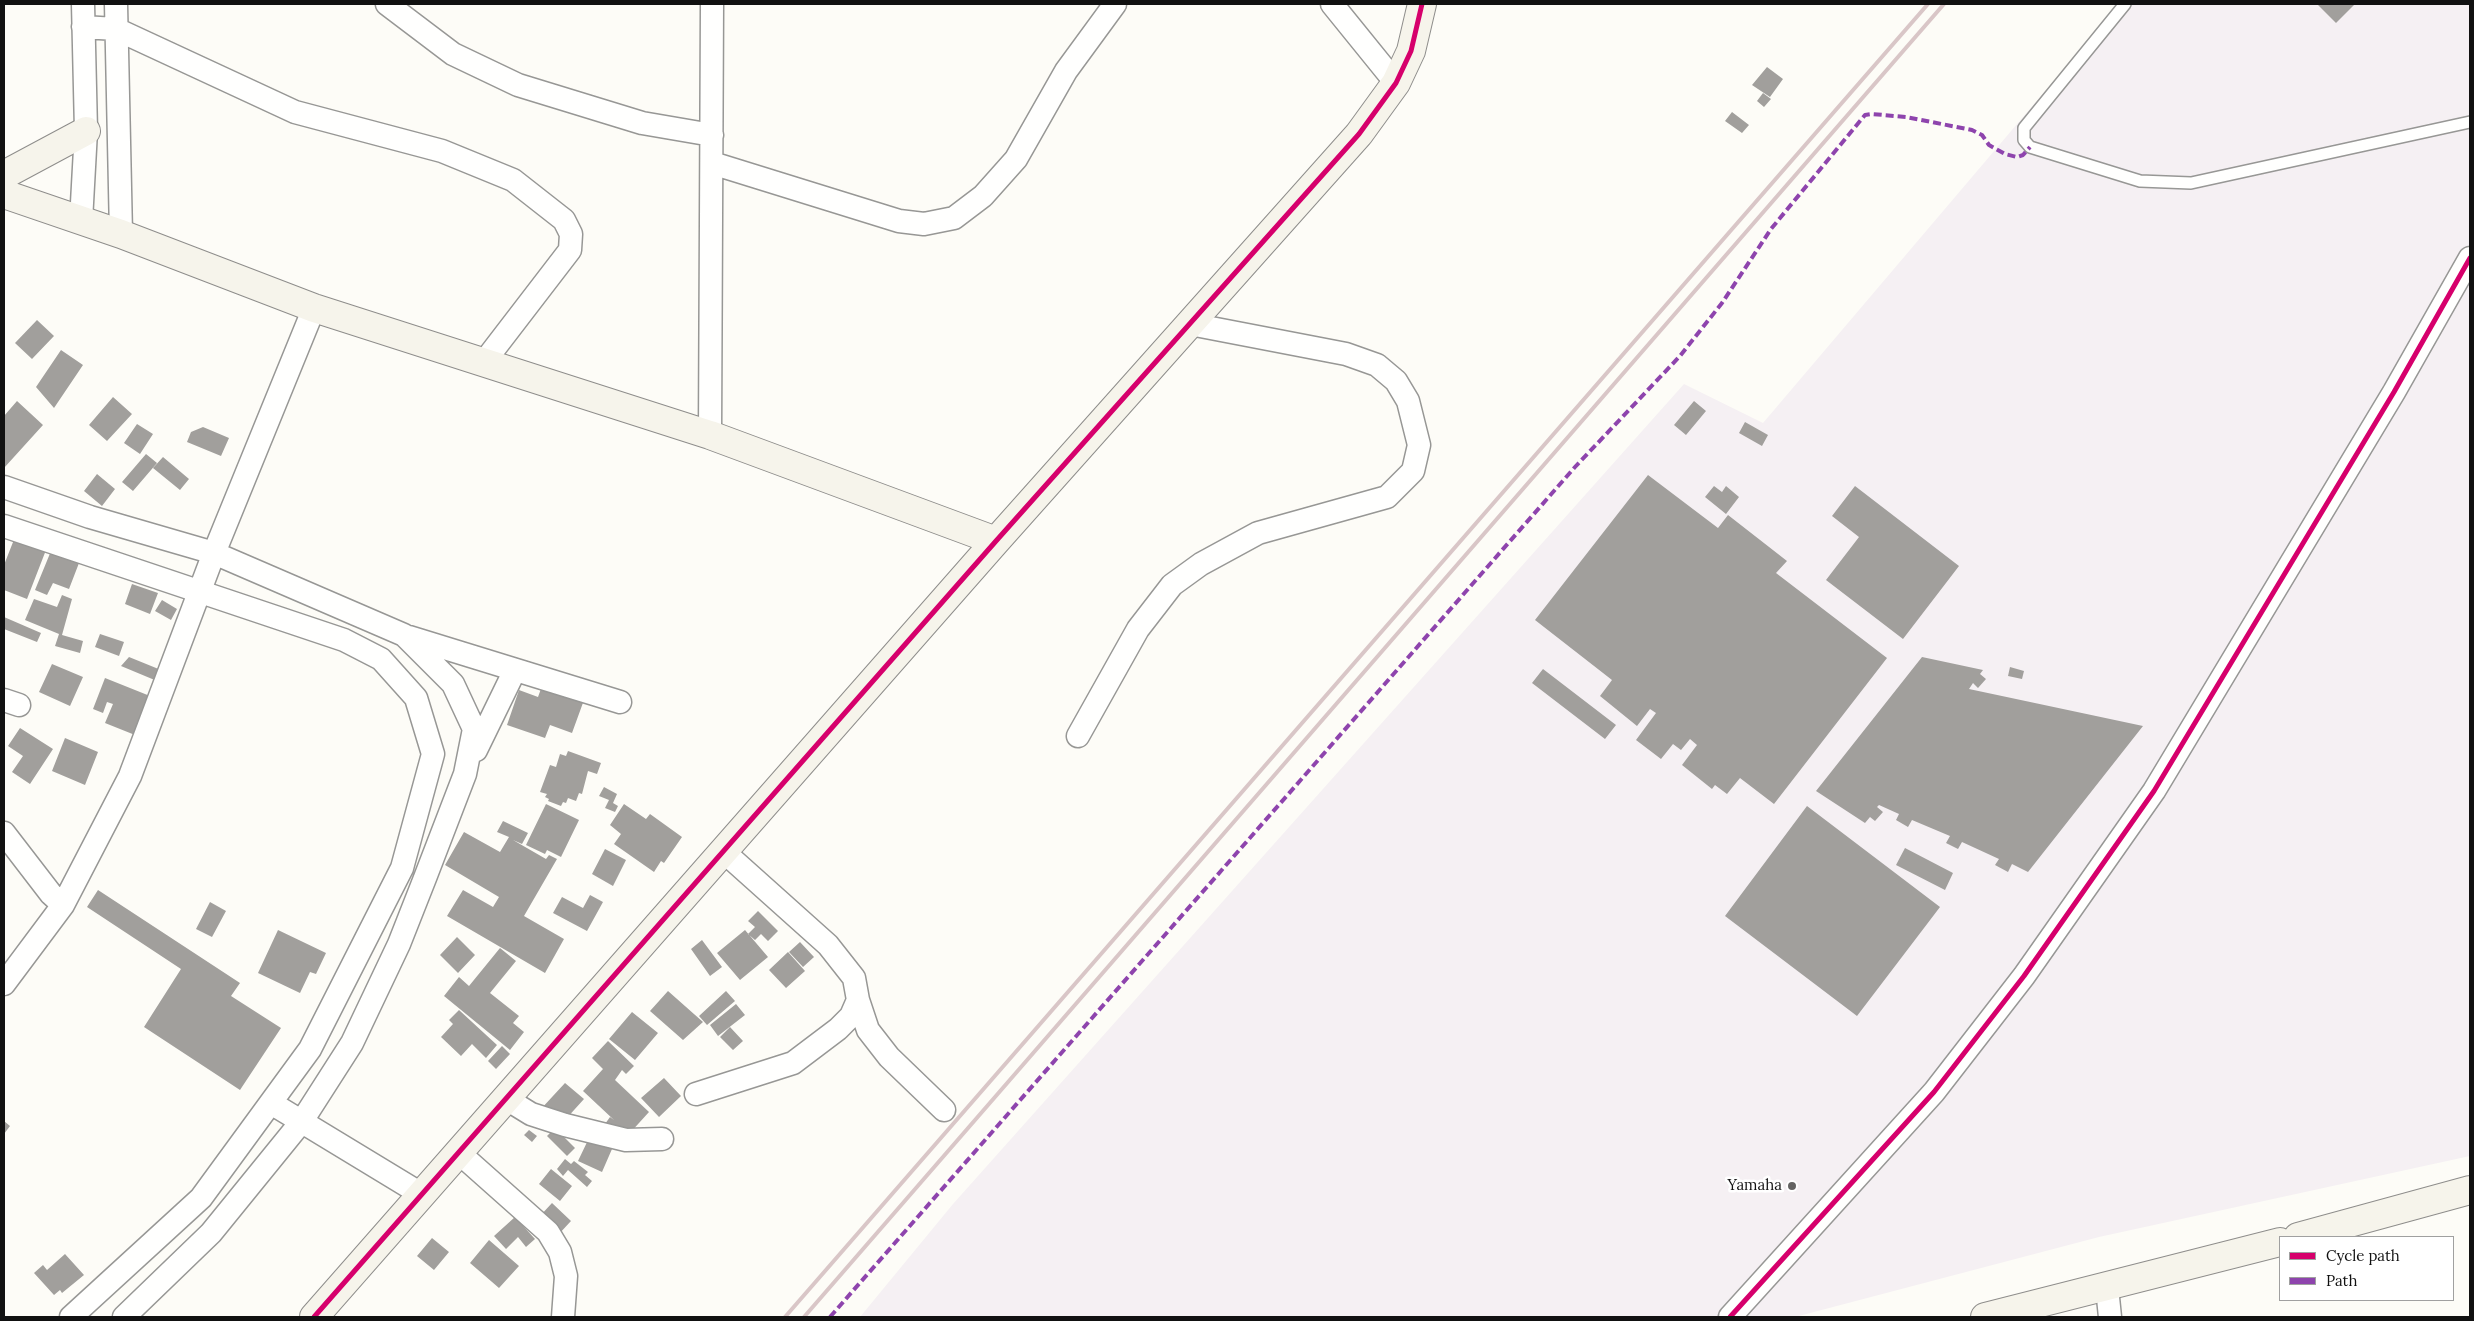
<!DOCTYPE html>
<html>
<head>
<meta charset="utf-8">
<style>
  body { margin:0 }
  #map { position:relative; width:2474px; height:1321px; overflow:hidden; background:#fdfcf7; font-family:Lora,serif }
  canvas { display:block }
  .frame { position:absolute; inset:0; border:5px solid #111; pointer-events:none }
  .legend { position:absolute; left:2279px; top:1236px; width:175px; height:65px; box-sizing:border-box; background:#fff; border:1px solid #a0a0a0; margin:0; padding:6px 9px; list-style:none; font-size:15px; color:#111 }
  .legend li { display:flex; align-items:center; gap:10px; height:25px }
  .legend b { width:25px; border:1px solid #a0a0a0 }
</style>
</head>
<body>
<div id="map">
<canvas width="2474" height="1321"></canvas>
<div class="frame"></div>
<ul class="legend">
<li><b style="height:6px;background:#d6006c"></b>Cycle path</li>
<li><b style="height:6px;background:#8e44ad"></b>Path</li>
</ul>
</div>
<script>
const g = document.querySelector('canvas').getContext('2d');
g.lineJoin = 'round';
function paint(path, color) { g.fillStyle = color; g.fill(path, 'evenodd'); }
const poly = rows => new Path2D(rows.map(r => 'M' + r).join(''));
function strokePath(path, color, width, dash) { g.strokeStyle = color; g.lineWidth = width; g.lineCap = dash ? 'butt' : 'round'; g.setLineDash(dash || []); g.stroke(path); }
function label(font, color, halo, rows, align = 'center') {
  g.font = font + ' Lora,serif'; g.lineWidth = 5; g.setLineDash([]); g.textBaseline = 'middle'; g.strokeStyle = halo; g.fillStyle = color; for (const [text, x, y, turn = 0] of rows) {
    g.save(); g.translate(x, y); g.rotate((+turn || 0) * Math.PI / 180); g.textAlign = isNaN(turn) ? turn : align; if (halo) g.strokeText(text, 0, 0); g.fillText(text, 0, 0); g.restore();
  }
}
const industrial = poly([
  [2119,4,2470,4,2470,1156,2099,1237,1795,1317,860,1317,953,1204,1684,384,1763,423]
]);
const building = poly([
  [2317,4,2355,4,2336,23],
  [1767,67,1783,79,1770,97,1752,85],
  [1763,93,1771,99,1764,107,1757,101],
  [1732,112,1749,125,1742,133,1725,121],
  [37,320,54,336,32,359,15,343],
  [61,350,83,365,54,408,36,387],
  [113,397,132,414,107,441,89,425],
  [17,401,43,425,4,468,4,416],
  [1694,401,1706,411,1686,435,1674,425],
  [1745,422,1768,435,1762,446,1739,433],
  [137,424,153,434,140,454,124,443],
  [203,427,229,438,221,456,187,442,191,432],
  [146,454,157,463,133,491,122,482],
  [163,457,189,479,180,490,153,468],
  [97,474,115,489,102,506,84,491],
  [1648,475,1718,528,1728,515,1787,561,1776,573,1887,658,1774,804,1740,778,1727,794,1715,785,1712,789,1682,765,1697,745,1690,739,1681,750,1673,744,1661,759,1636,740,1656,713,1650,709,1637,726,1600,696,1612,680,1535,620],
  [1714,486,1722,492,1726,486,1739,497,1726,514,1705,497],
  [1855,486,1959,566,1903,639,1826,580,1859,537,1832,516],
  [15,537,46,550,27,599,4,590,4,565],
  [51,551,79,563,69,589,53,583,47,595,35,590],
  [132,584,158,593,150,614,125,604],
  [62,595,72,599,62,635,83,641,80,653,55,646,59,634,25,620,34,599,57,607],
  [162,600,177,609,171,620,155,611],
  [4,617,41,633,37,642,4,629],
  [100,634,124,642,119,656,95,647],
  [129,657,161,670,157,681,121,666],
  [1922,657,1983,670,1980,674,1986,679,1978,688,1973,683,1969,689,2143,726,2028,872,2012,864,2008,872,1995,865,1999,859,1962,842,1958,849,1946,843,1950,836,1912,820,1908,827,1896,820,1899,814,1879,805,1877,807,1883,812,1875,821,1870,817,1865,823,1816,791],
  [52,664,83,677,70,706,39,692],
  [2010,667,2024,671,2022,679,2008,676],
  [1543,669,1616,725,1605,739,1532,683],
  [105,678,155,698,135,735,105,723,113,704,107,702,103,713,93,709],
  [542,686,584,700,572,733,550,725,545,738,507,725,519,690,538,697],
  [20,728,53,749,30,784,12,772,23,756,8,746],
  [65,738,98,752,85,785,52,771],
  [568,751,601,763,597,774,588,771,582,794,579,793,576,801,568,798,566,803,563,802,561,806,548,801,549,799,545,797,547,794,540,792,550,765,556,767,560,754,566,756],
  [604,787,617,794,613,803,618,806,615,812,605,808,609,800,599,796],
  [546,804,579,820,561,857,547,850,545,854,526,845],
  [624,804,646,819,650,814,682,837,664,863,661,861,654,872,614,844,621,834,610,825],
  [1807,806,1940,907,1857,1016,1725,916],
  [503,821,528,833,522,844,513,840,546,859,549,855,557,859,524,916,564,939,545,973,447,916,463,890,493,907,499,897,445,865,464,832,500,852,509,837,497,832],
  [1905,848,1953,873,1945,890,1896,865],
  [605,849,626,860,613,886,592,874],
  [98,890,240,983,231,996,281,1028,240,1090,144,1027,181,969,87,907],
  [590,895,603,902,587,931,553,913,562,897,583,908],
  [210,902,226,911,212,937,196,929],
  [758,911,778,931,768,941,761,934,755,940,748,934,755,927,748,921],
  [278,930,326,953,316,974,310,972,300,993,258,973],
  [745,930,768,957,740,980,717,953],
  [457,937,475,955,458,973,440,955],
  [702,940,722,967,710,976,691,949],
  [800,942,814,957,803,967,789,952],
  [500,948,516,961,490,993,519,1016,513,1023,524,1032,510,1050,444,996,459,977,469,986],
  [788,952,805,971,786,988,769,970],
  [668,991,703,1022,683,1040,650,1011],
  [726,991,735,1001,707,1025,699,1016],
  [736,1004,745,1015,718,1036,710,1025],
  [459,1010,497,1045,486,1058,472,1044,461,1056,441,1037,453,1024,449,1020],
  [632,1012,658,1033,635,1060,609,1039],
  [730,1027,743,1041,733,1050,720,1037],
  [608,1041,634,1066,626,1074,622,1070,615,1080,649,1112,629,1134,621,1126,613,1135,600,1131,610,1117,614,1120,583,1091,603,1069,592,1058],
  [502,1046,510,1054,496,1069,488,1061],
  [664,1078,681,1096,659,1117,641,1098],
  [565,1083,584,1099,565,1120,540,1110],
  [4,1121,10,1126,4,1134],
  [555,1128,575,1148,567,1156,547,1136],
  [529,1130,537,1136,532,1142,524,1135],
  [589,1138,612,1149,602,1172,578,1161],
  [565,1159,571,1164,574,1161,588,1172,585,1175,592,1181,587,1187,568,1170,563,1176,557,1169],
  [551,1169,572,1186,560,1201,539,1184],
  [552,1203,571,1221,558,1235,539,1217],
  [515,1217,535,1239,526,1247,518,1237,506,1249,494,1236],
  [432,1238,449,1252,434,1270,417,1256],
  [489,1240,519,1266,499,1288,470,1263],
  [65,1254,84,1275,62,1293,60,1290,54,1295,34,1273,43,1265,47,1270]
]);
const lane = poly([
  [2125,4,2024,128,2024,140,2030,147,2140,181,2191,183,2470,122]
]);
const street = poly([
  [116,4,121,234],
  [387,4,453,54,518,85,642,123,712,135],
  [1332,4,1396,83],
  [83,27,116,29,295,112,442,151,513,180,564,220,571,234,570,250,484,362],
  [712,163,899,221,924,224,954,218,983,196,1016,159,1066,71,1115,4],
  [81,221,86,131,83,4],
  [710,435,712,4],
  [4,487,90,517,214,553,404,635,453,684,474,729,465,774,425,878,399,944,352,1043,302,1121,211,1233,124,1317],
  [4,526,344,640,381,659,416,698,433,754,402,868,310,1049,201,1198,71,1317],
  [409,637,620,702],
  [4,700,19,705],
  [1078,736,1138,629,1172,585,1201,564,1258,533,1387,497,1413,471,1419,445,1408,401,1396,381,1377,365,1346,354,1190,324],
  [476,750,515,670],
  [4,833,51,894,63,905],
  [4,984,63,905,130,776,214,553,314,308],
  [858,1000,868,1030,889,1057,944,1110],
  [696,1094,793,1063,838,1029,851,1016,858,1000,854,978,828,945,723,851],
  [505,1098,531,1114,565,1125,626,1140,662,1139],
  [271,1103,421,1194],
  [458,1152,548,1232,560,1252,566,1276,563,1317],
  [2107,1288,2110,1317],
  [1730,1317,1934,1092,2024,976,2154,791,2394,392,2470,258]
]);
const secondary = poly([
  [4,175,86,131],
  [4,194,121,234,314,308,710,435,996,541],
  [2298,1237,2470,1190],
  [314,1317,996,541,1359,134,1396,83,1411,51,1422,4],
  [1985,1317,2280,1242]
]);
const rail = poly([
  [785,1317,1928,4],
  [804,1317,1944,4]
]);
const quiet = poly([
  [830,1317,1575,467,1680,356,1722,303,1771,229,1865,115,1872,114,1906,117,1972,130,1982,135,1989,145,2005,154,2017,157,2023,155,2030,147]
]);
const cycleway = poly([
  [314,1317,996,541,1359,134,1396,83,1411,51,1422,4],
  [1730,1317,1934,1092,2024,976,2154,791,2394,392,2470,258]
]);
const markers = [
  [1792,1186,5,"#646362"]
];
const poiNames = [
  ["Yamaha",1782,1186]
];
paint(industrial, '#f5f0f3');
paint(building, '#a19f9c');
strokePath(lane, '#979795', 14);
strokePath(street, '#979795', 25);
strokePath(secondary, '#8e8d8b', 30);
strokePath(lane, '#fffffe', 11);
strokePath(street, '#fffffe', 22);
strokePath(secondary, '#f6f4eb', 28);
strokePath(rail, '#d9c6c7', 4);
strokePath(quiet, '#8e44ad', 4, [8, 4]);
strokePath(cycleway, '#d6006c', 5);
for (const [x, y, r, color] of markers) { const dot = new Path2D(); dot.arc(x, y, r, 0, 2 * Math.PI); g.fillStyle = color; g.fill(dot); strokePath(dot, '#fff', 2); }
label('15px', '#111', '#fff', poiNames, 'right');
</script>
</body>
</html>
